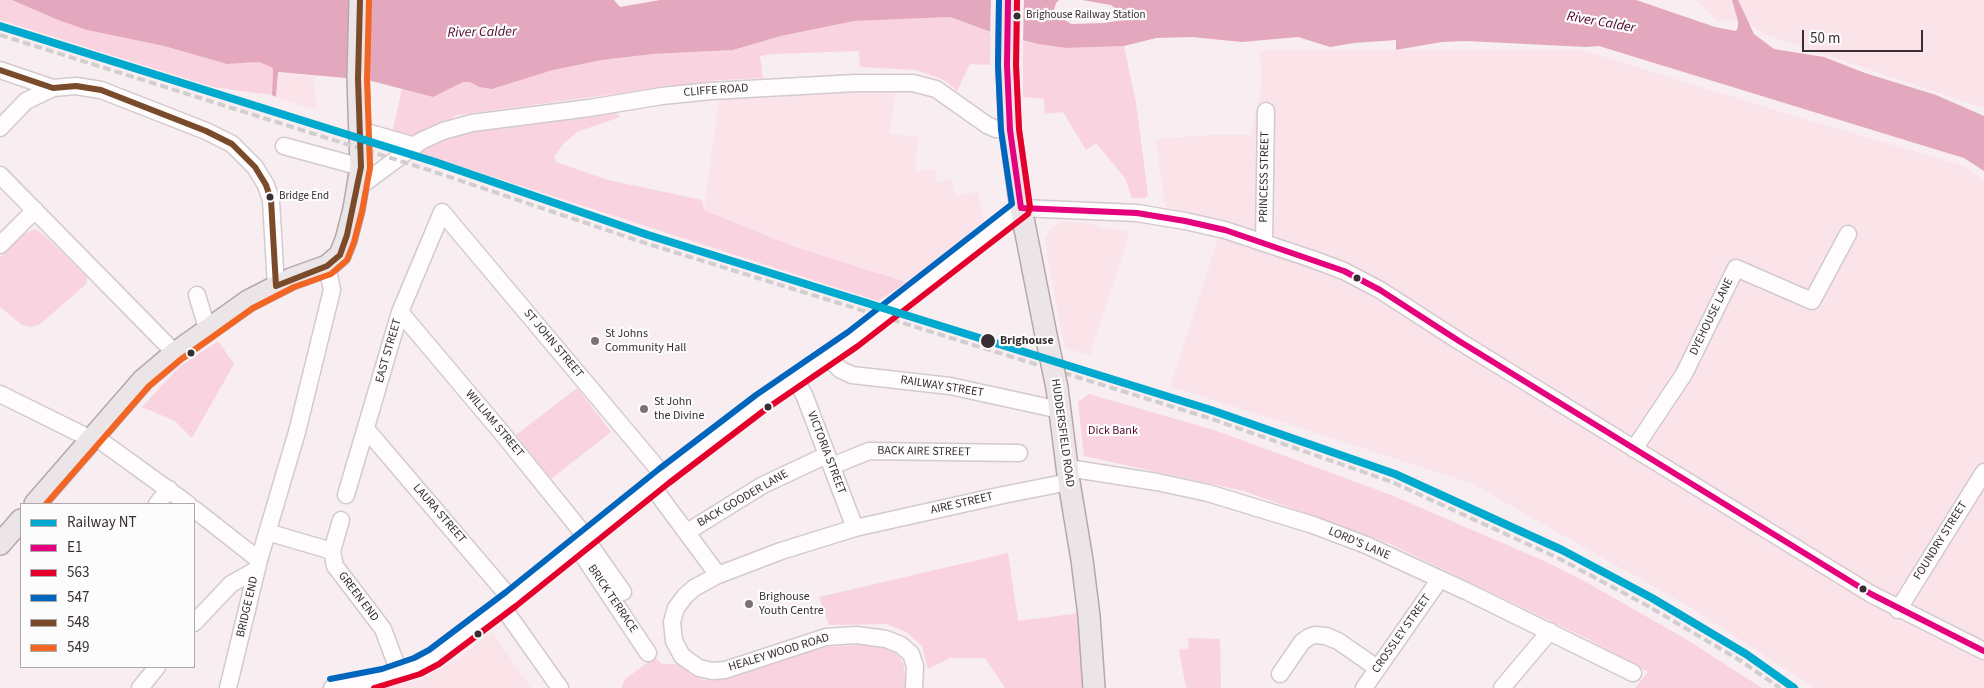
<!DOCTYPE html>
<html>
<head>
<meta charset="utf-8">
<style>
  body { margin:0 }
  #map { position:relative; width:1984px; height:688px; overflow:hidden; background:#f8edf0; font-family:"Source Sans 3",sans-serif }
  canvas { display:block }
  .legend { position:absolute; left:20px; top:503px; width:175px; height:165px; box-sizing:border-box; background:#fcfcfc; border:1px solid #aeaaab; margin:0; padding:6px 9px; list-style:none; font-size:15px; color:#382e31 }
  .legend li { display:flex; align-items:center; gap:10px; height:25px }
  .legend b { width:25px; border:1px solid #aeaaab }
  .scale { position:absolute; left:1802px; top:30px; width:121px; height:22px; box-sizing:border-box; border:2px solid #382e31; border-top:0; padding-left:6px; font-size:15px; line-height:18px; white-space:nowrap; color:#382e31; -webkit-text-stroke:4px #fcfcfc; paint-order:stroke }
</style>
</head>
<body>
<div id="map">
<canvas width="1984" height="688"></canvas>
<ul class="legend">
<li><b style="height:6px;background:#00a9ce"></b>Railway NT</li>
<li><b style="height:6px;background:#e5007d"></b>E1</li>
<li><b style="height:6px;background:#e4002b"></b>563</li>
<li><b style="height:6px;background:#0065bd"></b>547</li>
<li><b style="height:6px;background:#7a4b2a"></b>548</li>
<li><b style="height:6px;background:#f26522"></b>549</li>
</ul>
<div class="scale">50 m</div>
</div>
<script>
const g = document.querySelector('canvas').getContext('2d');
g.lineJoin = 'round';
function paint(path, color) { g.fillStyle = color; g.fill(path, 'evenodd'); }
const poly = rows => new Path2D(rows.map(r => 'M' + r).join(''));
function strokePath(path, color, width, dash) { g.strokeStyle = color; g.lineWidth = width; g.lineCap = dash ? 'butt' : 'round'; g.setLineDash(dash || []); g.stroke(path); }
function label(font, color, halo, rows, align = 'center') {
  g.font = font + ' "Source Sans 3",sans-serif'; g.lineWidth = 4.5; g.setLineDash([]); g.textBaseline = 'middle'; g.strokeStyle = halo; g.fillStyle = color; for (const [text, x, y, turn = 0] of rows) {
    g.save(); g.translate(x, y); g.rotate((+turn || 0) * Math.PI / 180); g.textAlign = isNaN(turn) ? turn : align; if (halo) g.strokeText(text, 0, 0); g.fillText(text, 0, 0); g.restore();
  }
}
const built = poly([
  [1696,0,1984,0,1984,108,1764,34,1751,25,1731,20,1717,21],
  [1260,50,1582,50,1794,116,1961,165,1984,180,1984,688,1814,688,1693,609,1471,483,1170,386,1224,221,1165,207,1156,139,1211,135,1251,135,1262,85],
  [278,73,313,76,316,97,315,110,277,98],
  [841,91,895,91,890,134,918,137,915,171,935,169,937,183,952,178,955,195,978,192,984,221,909,282,792,246,704,210,719,99,774,97],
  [1064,221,1094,224,1101,228,1130,231,1090,355,1065,348,1055,298,1045,239,1052,227],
  [492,632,531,688,380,688,420,680,459,658]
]);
const green = poly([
  [0,0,12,0,58,20,87,30,164,46,227,64,259,62,273,68,272,95,213,87,0,20],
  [950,17,991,32,990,65,970,64,957,91,946,81,917,70,860,67,859,51,773,54,760,56,763,78,719,80,457,115,411,142,392,134,402,88,433,97,463,82,470,82,479,87,492,89,553,70,602,60,653,54,733,50,781,36,854,21],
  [1023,41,1066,48,1124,46,1136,103,1148,195,1145,198,1132,198,1125,178,1096,143,1086,150,1063,112,1045,114,1044,99,1023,97],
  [613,109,620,117,577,132,563,144,554,157,556,162,608,180,702,200,704,210,792,246,907,282,878,301,419,153,434,141,473,132],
  [36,229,44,235,86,276,87,280,86,284,39,325,30,327,22,325,0,307,0,257,21,236,28,232],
  [218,341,234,364,192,438,175,421,142,407,179,367],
  [577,388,611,432,551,479,516,435],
  [1089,394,1217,431,1391,495,1542,560,1586,582,1684,638,1762,688,1635,688,1648,672,1588,639,1388,543,1244,491,1084,456,1078,402],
  [1008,553,1018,621,1080,613,1087,688,1005,688,985,658,950,658,928,669,922,646,908,633,887,624,829,625,819,597],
  [1188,638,1220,639,1221,688,1186,688,1179,650,1189,649],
  [871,644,895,649,903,663,906,680,905,688,621,688,625,679,655,657,662,664,678,664,692,675,705,680,727,678,826,647]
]);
const water = poly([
  [12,0,614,0,620,7,660,0,1059,0,1056,3,1054,10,1062,18,1071,24,1103,23,1125,20,1122,14,1111,5,1082,0,1636,0,1715,27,1736,31,1738,27,1738,21,1732,0,1738,0,1754,34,1774,49,1824,57,1865,73,1936,95,1984,116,1984,171,1964,158,1931,148,1599,46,1586,47,1466,41,1442,42,1396,50,1396,40,1354,43,1330,47,1298,37,1242,42,1192,37,1156,38,1124,46,1066,48,1038,44,991,32,950,17,854,21,781,36,733,50,653,54,602,60,553,70,492,89,479,87,470,82,463,82,433,97,368,80,278,72,276,97,272,95,273,68,259,62,227,64,164,46,87,30,58,20]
]);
const pier = poly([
  [991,0,1024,0,1023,43,990,35]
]);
const minor = poly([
  [0,70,53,88,76,86,101,90,206,131,232,144,255,167,266,185,271,200,276,286],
  [0,128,26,101,53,88],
  [360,130,415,146],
  [284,146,361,167],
  [0,175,175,353],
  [359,184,367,181,421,141,443,131,472,123,589,108,662,96,711,91,856,83,913,83,936,89,987,125,996,129,1010,130],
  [1264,243,1266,111],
  [0,245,35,210],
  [923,285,1021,208,1137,213,1185,221,1225,230,1312,259,1344,271,1380,290,1459,341,1871,594,1984,651],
  [197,295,207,328],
  [400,312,502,433,586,537],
  [828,358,841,370,852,375,950,386,1060,410],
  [796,380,805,397,855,528],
  [0,394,91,439],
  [366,429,511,599],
  [94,436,188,504],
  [1634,449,1684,374,1736,268,1812,301,1848,234],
  [832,466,869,451,1019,453],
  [1068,468,1157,482,1208,493,1313,525,1366,545,1468,592,1633,673],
  [652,486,718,575],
  [346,495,400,312,442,212,664,476],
  [157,504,169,489],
  [194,509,259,560],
  [341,520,332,551,335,566,383,629,399,672],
  [267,532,332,551],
  [687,532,763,485,827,455],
  [585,538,623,592],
  [576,545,648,653],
  [502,606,560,688],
  [1898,610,1984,472],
  [194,623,231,584,256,570],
  [1280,674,1302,642,1309,637,1315,635,1326,636,1338,641,1377,668],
  [140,688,157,667],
  [228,688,259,560,297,432,332,290,327,266],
  [332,688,384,677,417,666,434,657,511,599,664,476,761,402,828,358,864,330],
  [914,688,915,666,911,654,901,645,886,639,856,635,826,637,725,670,712,671,699,668,682,656,674,641,672,622,676,608,685,596,694,588,718,575,781,551,855,528,1003,495,1069,482],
  [1364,688,1440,579],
  [1502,688,1550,631]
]);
const major = poly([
  [1008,0,1007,65,1010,130,1021,208,1045,330],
  [1057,388,1069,482,1082,560,1089,616,1094,688],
  [35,504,143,380,175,353,248,301,291,279,327,266,340,255,346,240,354,209,361,167,358,79,360,0],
  [0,544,21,520]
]);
const rail = poly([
  [0,35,432,171,645,243,1209,418,1392,482,1558,558,1648,606,1741,661,1780,688]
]);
const minorBridge = poly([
  [864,330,923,285]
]);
const majorBridge = poly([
  [1045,330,1057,388]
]);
const bus1 = poly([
  [1008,0,1007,65,1010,130,1021,208,1137,213,1185,221,1225,230,1344,271,1380,290,1459,341,1871,594,1984,651]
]);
const bus2 = poly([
  [374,688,420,674,439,664,516,606,669,483,766,409,858,346,1028,214,1030,207,1019,129,1016,65,1017,0]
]);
const bus3 = poly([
  [330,679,382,669,414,658,429,650,506,592,659,469,756,395,848,332,1012,204,1001,130,998,65,999,0]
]);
const bus4 = poly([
  [0,70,53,88,76,86,101,90,206,131,232,144,255,167,266,185,271,200,276,286,327,266,340,255,347,235,361,167,358,79,360,0]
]);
const bus5 = poly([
  [46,504,149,386,180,360,253,308,294,287,331,274,347,260,354,242,362,211,370,168,367,79,369,0]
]);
const rail1 = poly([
  [0,26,435,162,648,235,1211,410,1395,474,1562,550,1652,598,1746,654,1794,688]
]);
const markers = [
  [1017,16,4.5,"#382e31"],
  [270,197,4.5,"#382e31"],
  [1357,278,4.5,"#382e31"],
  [595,341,5,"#7b7174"],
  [988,341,8,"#382e31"],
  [191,353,4.5,"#382e31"],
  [768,407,4.5,"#382e31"],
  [644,409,5,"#7b7174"],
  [1863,589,4.5,"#382e31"],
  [749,604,5,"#7b7174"],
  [478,634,4.5,"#382e31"]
];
const busNames = [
  ["Brighouse Railway Station",1026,16],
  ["Bridge End",279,197]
];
const streetNames = [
  ["CLIFFE ROAD",716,91,-4],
  ["PRINCESS STREET",1265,177,-89],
  ["DYEHOUSE LANE",1712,317,-64],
  ["ST JOHN STREET",553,344,50],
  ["EAST STREET",389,351,-74],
  ["RAILWAY STREET",942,387,9],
  ["WILLIAM STREET",494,424,50],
  ["HUDDERSFIELD ROAD",1062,433,82],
  ["BACK AIRE STREET",924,452,1],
  ["VICTORIA STREET",826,453,69],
  ["BACK GOODER LANE",743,499,-30],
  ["AIRE STREET",962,504,-13],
  ["LAURA STREET",439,514,49],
  ["FOUNDRY STREET",1941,541,-58],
  ["LORD'S LANE",1359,544,23],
  ["GREEN END",358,597,53],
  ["BRICK TERRACE",612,599,56],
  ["BRIDGE END",248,607,-77],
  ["CROSSLEY STREET",1402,634,-55],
  ["HEALEY WOOD ROAD",779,653,-17]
];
const poiNames = [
  ["St Johns",605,334],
  ["Community Hall",605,348],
  ["St John",654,402],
  ["the Divine",654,416],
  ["Brighouse",759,597],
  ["Youth Centre",759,611]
];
const stopNames = [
  ["Brighouse",1000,341]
];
const parkNames = [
  ["Dick Bank",1113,431]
];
const waterNames = [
  ["River Calder",1601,23,10],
  ["River Calder",482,33,-1]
];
paint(built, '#fbe3ea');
paint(green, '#f9d3e0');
paint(water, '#e4a8be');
paint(pier, '#f8edf0');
strokePath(minor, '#d3cacd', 19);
strokePath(major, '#b6a7ac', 24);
strokePath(minor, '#fefcfd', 16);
strokePath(major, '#ece5e8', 21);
strokePath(rail, '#d1cecf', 4, [8, 4]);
strokePath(minorBridge, '#d3cacd', 19, []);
strokePath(majorBridge, '#b6a7ac', 24, []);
strokePath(minorBridge, '#fefcfd', 16);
strokePath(majorBridge, '#ece5e8', 21);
strokePath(bus1, '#e5007d', 6);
strokePath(bus2, '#e4002b', 6);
strokePath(bus3, '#0065bd', 6);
strokePath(bus4, '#7a4b2a', 6);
strokePath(bus5, '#f26522', 6);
strokePath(rail1, '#00a9ce', 8);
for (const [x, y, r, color] of markers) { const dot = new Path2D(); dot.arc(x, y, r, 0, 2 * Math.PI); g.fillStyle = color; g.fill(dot); strokePath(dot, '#fcfcfc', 2); }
label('11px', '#382e31', '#fcfcfc', busNames, 'left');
label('12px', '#382e31', '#fcfcfc', streetNames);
label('12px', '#382e31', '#fcfcfc', poiNames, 'left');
label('bold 12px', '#382e31', '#fcfcfc', stopNames, 'left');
label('12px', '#540b2f', '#fcfcfc', parkNames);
label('italic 14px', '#4f062b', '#fcfcfc', waterNames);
</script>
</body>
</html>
